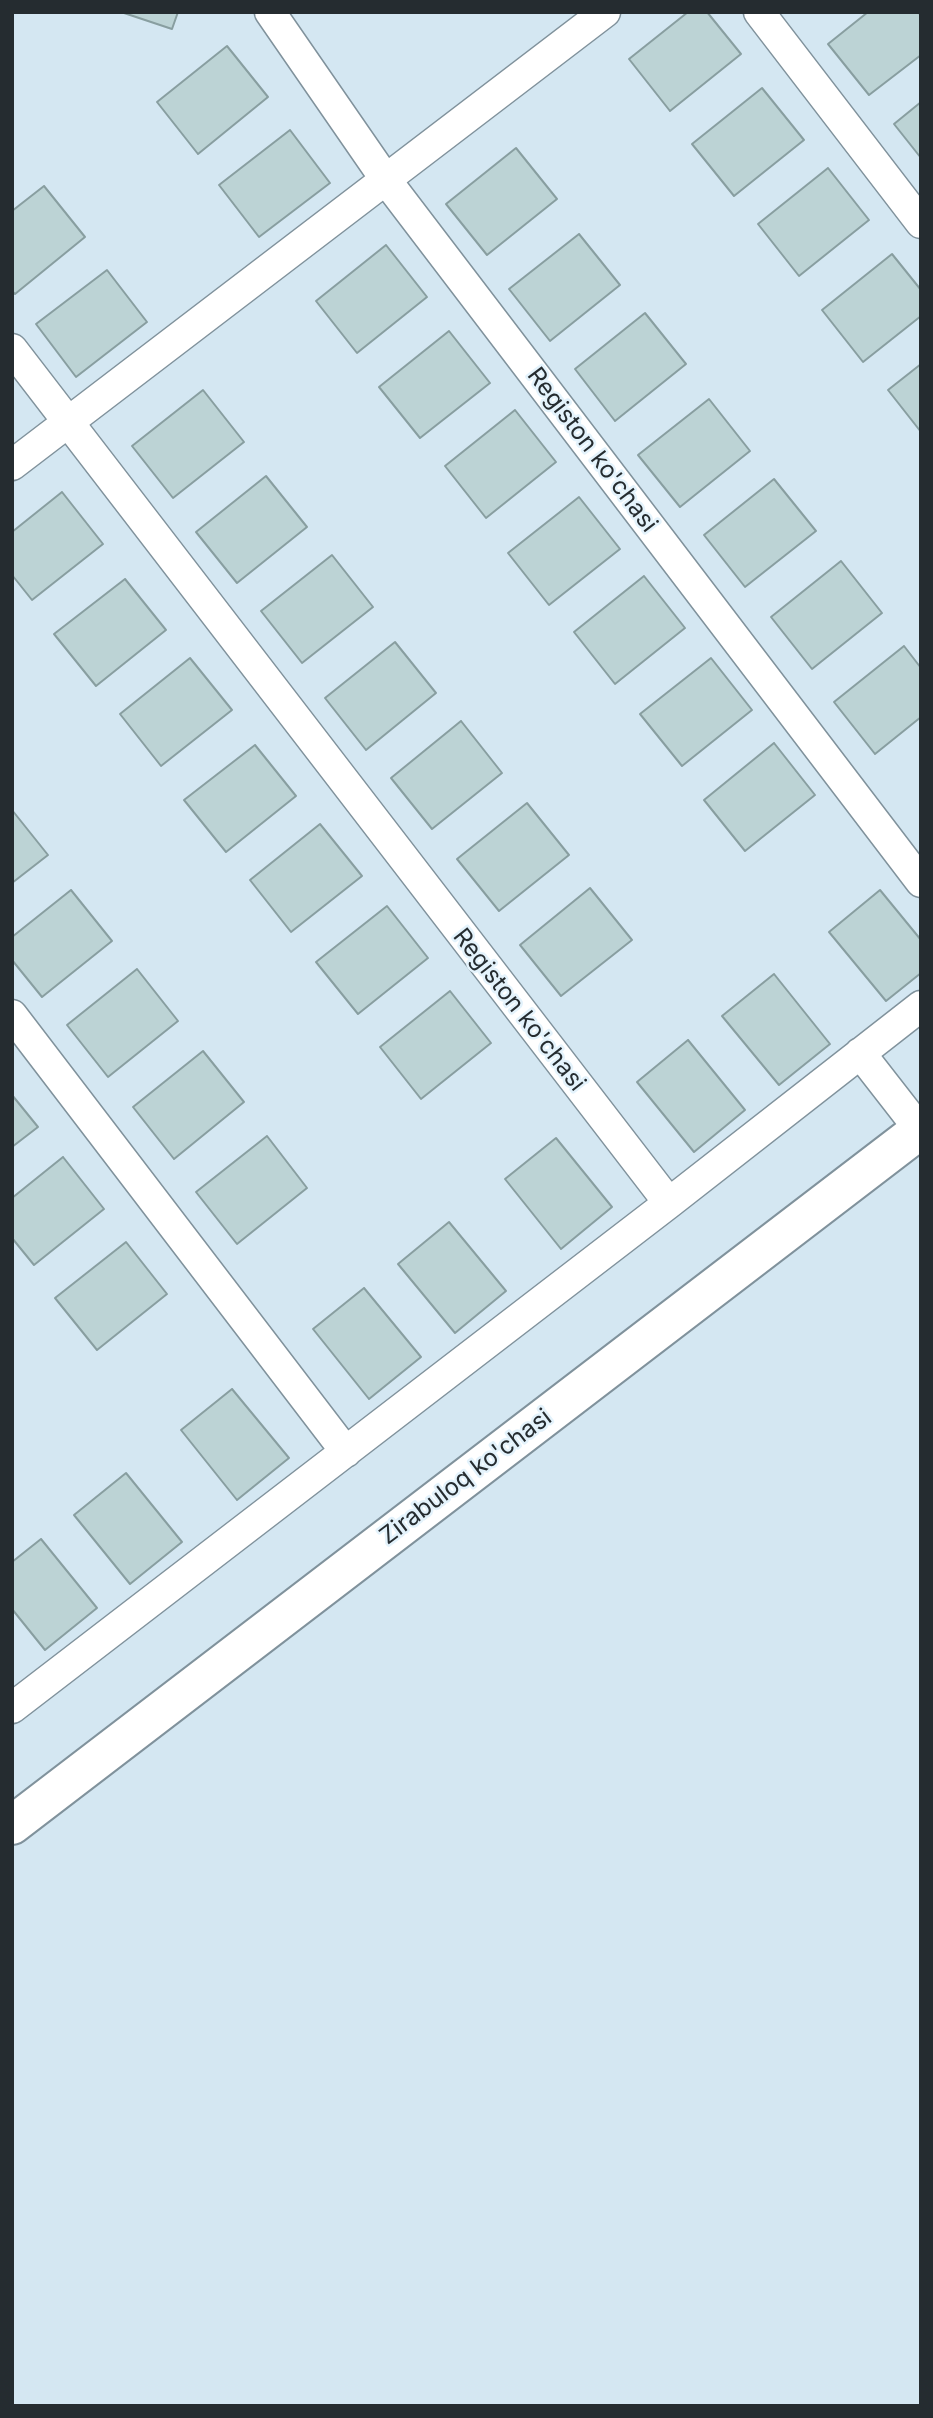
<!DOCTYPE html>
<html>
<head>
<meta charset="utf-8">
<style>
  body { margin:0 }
  #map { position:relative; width:933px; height:2418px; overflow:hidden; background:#d4e7f2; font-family:Inter,sans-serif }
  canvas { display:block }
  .frame { position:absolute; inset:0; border:14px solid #252c30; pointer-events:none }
</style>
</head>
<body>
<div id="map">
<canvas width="933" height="2418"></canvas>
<div class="frame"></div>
</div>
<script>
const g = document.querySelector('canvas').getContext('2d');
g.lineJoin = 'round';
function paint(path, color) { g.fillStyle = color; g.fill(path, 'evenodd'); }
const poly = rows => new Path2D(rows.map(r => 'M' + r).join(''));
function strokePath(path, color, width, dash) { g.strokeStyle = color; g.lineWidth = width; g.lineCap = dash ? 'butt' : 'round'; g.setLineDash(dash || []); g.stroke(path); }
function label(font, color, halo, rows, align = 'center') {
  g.font = font + ' Inter,sans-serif'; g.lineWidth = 5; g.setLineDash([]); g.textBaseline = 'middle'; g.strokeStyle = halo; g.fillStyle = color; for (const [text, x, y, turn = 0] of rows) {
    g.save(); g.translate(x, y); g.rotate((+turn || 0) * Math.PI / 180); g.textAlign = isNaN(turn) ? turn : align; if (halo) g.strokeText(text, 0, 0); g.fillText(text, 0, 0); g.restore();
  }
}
const building = poly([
  [121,12,178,12,172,29,121,12],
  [688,12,707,12,741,54,670,111,629,59,688,12],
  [868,12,918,12,921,16,921,55,869,95,828,44,868,12],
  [227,46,268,97,198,154,157,102,227,46],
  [762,88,804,140,734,196,692,144,762,88],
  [921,102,921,158,894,124,921,102],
  [290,130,330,183,259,237,219,185,290,130],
  [516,148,557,199,487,255,446,204,516,148],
  [828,168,869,220,799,276,758,224,828,168],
  [44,186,85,237,15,294,12,291,12,211,44,186],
  [579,234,620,285,550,341,509,289,579,234],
  [386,245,427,297,357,353,316,301,386,245],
  [892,254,921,290,921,316,863,362,822,310,892,254],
  [107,270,147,322,76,377,36,324,107,270],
  [645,313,686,364,615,421,575,369,645,313],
  [449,331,490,383,420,438,379,387,449,331],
  [921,364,921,432,888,390,921,364],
  [203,390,244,442,173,498,132,446,203,390],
  [709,399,750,451,680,507,638,455,709,399],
  [515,410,556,462,486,518,445,466,515,410],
  [266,476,307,527,237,583,196,532,266,476],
  [774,479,816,531,745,587,704,535,774,479],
  [62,492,103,544,32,600,12,575,12,532,62,492],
  [579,497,620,549,549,605,508,553,579,497],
  [332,555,373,607,302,663,261,611,332,555],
  [841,561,882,613,812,669,771,617,841,561],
  [644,576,685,628,615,684,574,632,644,576],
  [125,579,166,630,96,686,54,634,125,579],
  [395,642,436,693,366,750,325,698,395,642],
  [904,646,921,668,921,717,875,754,834,702,904,646],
  [190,658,232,710,161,766,120,714,190,658],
  [711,658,752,710,682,766,640,714,711,658],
  [461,721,502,773,432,829,391,778,461,721],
  [774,743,815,795,745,851,704,800,774,743],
  [255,745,296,796,226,852,184,800,255,745],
  [527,803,569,855,499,911,457,859,527,803],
  [12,810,48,855,12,883,12,810],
  [320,824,362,876,291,932,250,880,320,824],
  [590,888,632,940,561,996,520,945,590,888],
  [71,890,112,941,42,997,12,960,12,937,71,890],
  [880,890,921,940,921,973,886,1001,829,932,880,890],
  [387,906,428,958,358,1014,316,962,387,906],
  [137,969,178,1021,108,1077,67,1025,137,969],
  [774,974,830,1044,779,1085,722,1016,774,974],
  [450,991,491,1043,421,1099,380,1047,450,991],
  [688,1040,745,1110,694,1152,637,1082,688,1040],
  [203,1051,244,1102,174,1159,133,1107,203,1051],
  [12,1095,38,1127,12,1147,12,1095],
  [267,1136,307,1188,237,1244,196,1192,267,1136],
  [556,1138,612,1207,561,1249,505,1179,556,1138],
  [63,1157,104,1209,34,1265,12,1238,12,1198,63,1157],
  [449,1222,506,1291,455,1333,398,1264,449,1222],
  [126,1242,167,1294,97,1350,55,1298,126,1242],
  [364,1288,421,1357,369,1399,313,1329,364,1288],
  [232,1389,289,1458,237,1500,181,1430,232,1389],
  [126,1473,182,1542,130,1584,74,1515,126,1473],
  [41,1539,97,1608,45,1650,12,1609,12,1562,41,1539]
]);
const minor = poly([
  [270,12,386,180,921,882],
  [759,12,921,223],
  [12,349,669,1203],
  [12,465,605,12],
  [12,1015,346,1452],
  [860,1053,920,1130],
  [12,1708,669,1203,921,1006]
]);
const tertiary = poly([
  [12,1825,921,1129]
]);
const streetNames = [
  ["Registon ko'chasi",592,450,53],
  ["Registon ko'chasi",519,1010,52],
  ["Zirabuloq ko'chasi",466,1477,-37]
];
paint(building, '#bcd3d5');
strokePath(building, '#889ea0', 2);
strokePath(minor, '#80929c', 33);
strokePath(tertiary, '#80929c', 42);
strokePath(minor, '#fff', 30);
strokePath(tertiary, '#fff', 38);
label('24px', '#252c30', '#e4f3fc', streetNames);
</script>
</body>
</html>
